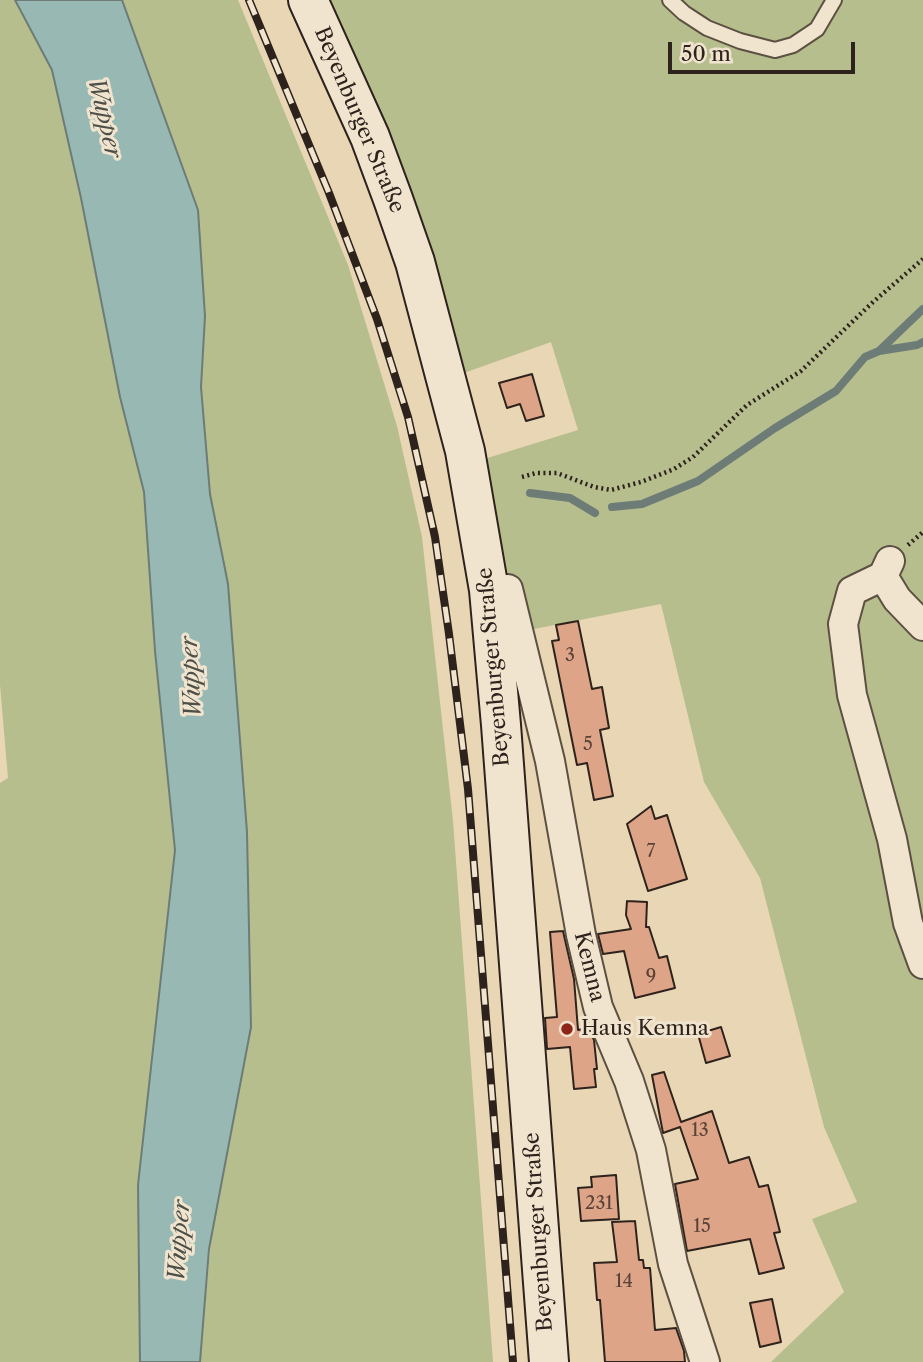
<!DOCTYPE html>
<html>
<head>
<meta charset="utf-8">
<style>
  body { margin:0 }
  #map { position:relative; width:923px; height:1362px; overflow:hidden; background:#e9d6b5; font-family:"Libre Caslon Text",serif }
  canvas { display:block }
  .scale { position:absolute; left:668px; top:42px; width:187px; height:32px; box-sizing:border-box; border:4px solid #2d231c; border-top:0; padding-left:9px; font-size:21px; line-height:24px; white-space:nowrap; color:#2d231c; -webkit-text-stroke:5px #f1e4cf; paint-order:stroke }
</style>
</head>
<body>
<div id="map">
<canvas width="923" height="1362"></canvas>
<div class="scale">50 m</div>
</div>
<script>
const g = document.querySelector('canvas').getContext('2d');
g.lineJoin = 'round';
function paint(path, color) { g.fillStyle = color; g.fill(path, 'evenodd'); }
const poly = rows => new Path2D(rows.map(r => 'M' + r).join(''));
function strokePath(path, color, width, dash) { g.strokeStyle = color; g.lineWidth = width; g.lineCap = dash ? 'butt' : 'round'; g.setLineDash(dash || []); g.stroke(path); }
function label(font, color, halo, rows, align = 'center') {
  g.font = font + ' "Libre Caslon Text",serif'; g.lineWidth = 6; g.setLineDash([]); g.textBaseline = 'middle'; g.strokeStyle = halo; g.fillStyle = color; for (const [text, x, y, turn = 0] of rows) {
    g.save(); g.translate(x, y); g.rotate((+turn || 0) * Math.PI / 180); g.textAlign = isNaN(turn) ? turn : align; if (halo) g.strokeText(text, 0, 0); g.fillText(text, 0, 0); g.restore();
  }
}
const green = poly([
  [0,0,15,0,52,70,81,198,120,397,144,492,155,651,175,850,138,1185,140,1362,0,1362,0,783,8,778,0,685],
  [122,0,238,0,348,265,397,426,422,537,453,821,493,1362,200,1362,247,832,228,584,210,494,201,387,205,316],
  [319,0,923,0,923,1362,771,1362,844,1292,812,1219,857,1202,824,1127,760,878,704,782,661,604,524,631,514,581,504,568,481,460,578,430,551,342,461,374]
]);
const water = poly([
  [15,0,122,0,198,210,205,316,201,387,210,494,228,584,247,832,251,1027,209,1249,200,1362,140,1362,138,1185,175,850,155,651,144,492,120,397,81,198,52,70,15,0]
]);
const stream = poly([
  [879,351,917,345,923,342],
  [530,493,570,498,595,513],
  [612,507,642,504,698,481,775,428,836,391,865,357,879,351,923,309]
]);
const building = poly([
  [532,374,544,416,526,421,520,404,507,408,499,383,532,374],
  [578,621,592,689,602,687,609,728,600,730,613,796,594,800,587,763,577,765,552,641,559,640,556,625,578,621],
  [651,806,655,819,667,815,687,879,648,891,627,824,651,806],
  [627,901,647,902,646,927,649,927,659,958,667,956,675,988,635,998,624,951,603,954,598,934,631,929,626,915,627,901],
  [563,931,574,979,578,1030,589,1028,594,1040,597,1069,594,1069,596,1087,574,1089,570,1047,547,1049,545,1018,557,1017,550,932,563,931],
  [721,1027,730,1056,706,1063,698,1034,721,1027],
  [664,1072,681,1122,712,1111,729,1163,749,1157,759,1187,768,1185,780,1232,774,1233,784,1268,759,1274,750,1239,687,1251,675,1184,698,1179,680,1127,663,1133,652,1075,664,1072],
  [616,1175,619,1219,581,1221,578,1188,592,1187,591,1177,616,1175],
  [635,1221,639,1260,643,1260,644,1268,650,1268,655,1330,676,1328,684,1351,685,1362,605,1362,600,1300,597,1300,594,1263,617,1262,612,1222,635,1221],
  [772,1299,781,1342,760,1347,750,1303,772,1299]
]);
const path = poly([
  [522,477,536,473,557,473,594,487,611,490,641,482,674,469,693,457,747,405,801,371,873,302,923,259],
  [908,545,923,532]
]);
const lane = poly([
  [670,0,684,13,707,28,740,41,775,50,793,45,817,29,834,0]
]);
const street = poly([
  [890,561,883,576,897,599,923,626],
  [883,576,852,591,843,624,852,695,892,839,908,923,923,964],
  [489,590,508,589,550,761,581,935,598,1007,629,1081,651,1150,673,1264,705,1362]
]);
const secondary = poly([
  [308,0,370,137,393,199,415,262,465,451,489,590,501,725,549,1362]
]);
const rail = poly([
  [249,0,329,193,377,319,408,417,435,537,449,634,468,789,513,1362]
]);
const markers = [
  [567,1029,7,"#8f2418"]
];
const numberNames = [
  ["3",570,656],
  ["5",588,745],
  ["7",651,852],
  ["9",651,977],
  ["13",700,1131],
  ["231",599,1204],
  ["15",702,1227],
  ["14",624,1282]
];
const streetNames = [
  ["Beyenburger Straße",359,120,67],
  ["Beyenburger Straße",494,667,-95],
  ["Kemna",589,967,76],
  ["Beyenburger Straße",539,1232,-94]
];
const poiNames = [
  ["Haus Kemna",581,1029]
];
const waterNames = [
  ["Wupper",104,118,77],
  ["Wupper",192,677,-93],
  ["Wupper",180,1241,-86]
];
paint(green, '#b6be8d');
paint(water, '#98b8b3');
strokePath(water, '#6d7c77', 2);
strokePath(stream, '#6d7c77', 8);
paint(building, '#dea488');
strokePath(building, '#2d231c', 2);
strokePath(lane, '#5c5042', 18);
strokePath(street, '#5c5042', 32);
strokePath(secondary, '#2d231c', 42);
strokePath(path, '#2d231c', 4.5, [2, 3.5]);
strokePath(lane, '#f1e4cf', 14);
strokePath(street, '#f1e4cf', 28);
strokePath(secondary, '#f1e4cf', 38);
strokePath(rail, '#2d231c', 8);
strokePath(rail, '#f1e4cf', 5, [16]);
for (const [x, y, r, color] of markers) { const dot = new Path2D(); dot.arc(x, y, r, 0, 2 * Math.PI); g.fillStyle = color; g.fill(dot); strokePath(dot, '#f1e4cf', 2.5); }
label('18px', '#594337', null, numberNames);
label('21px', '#2d231c', '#f1e4cf', streetNames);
label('21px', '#2d231c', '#f1e4cf', poiNames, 'left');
label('italic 23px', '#4d5049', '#f1e4cf', waterNames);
</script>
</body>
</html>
